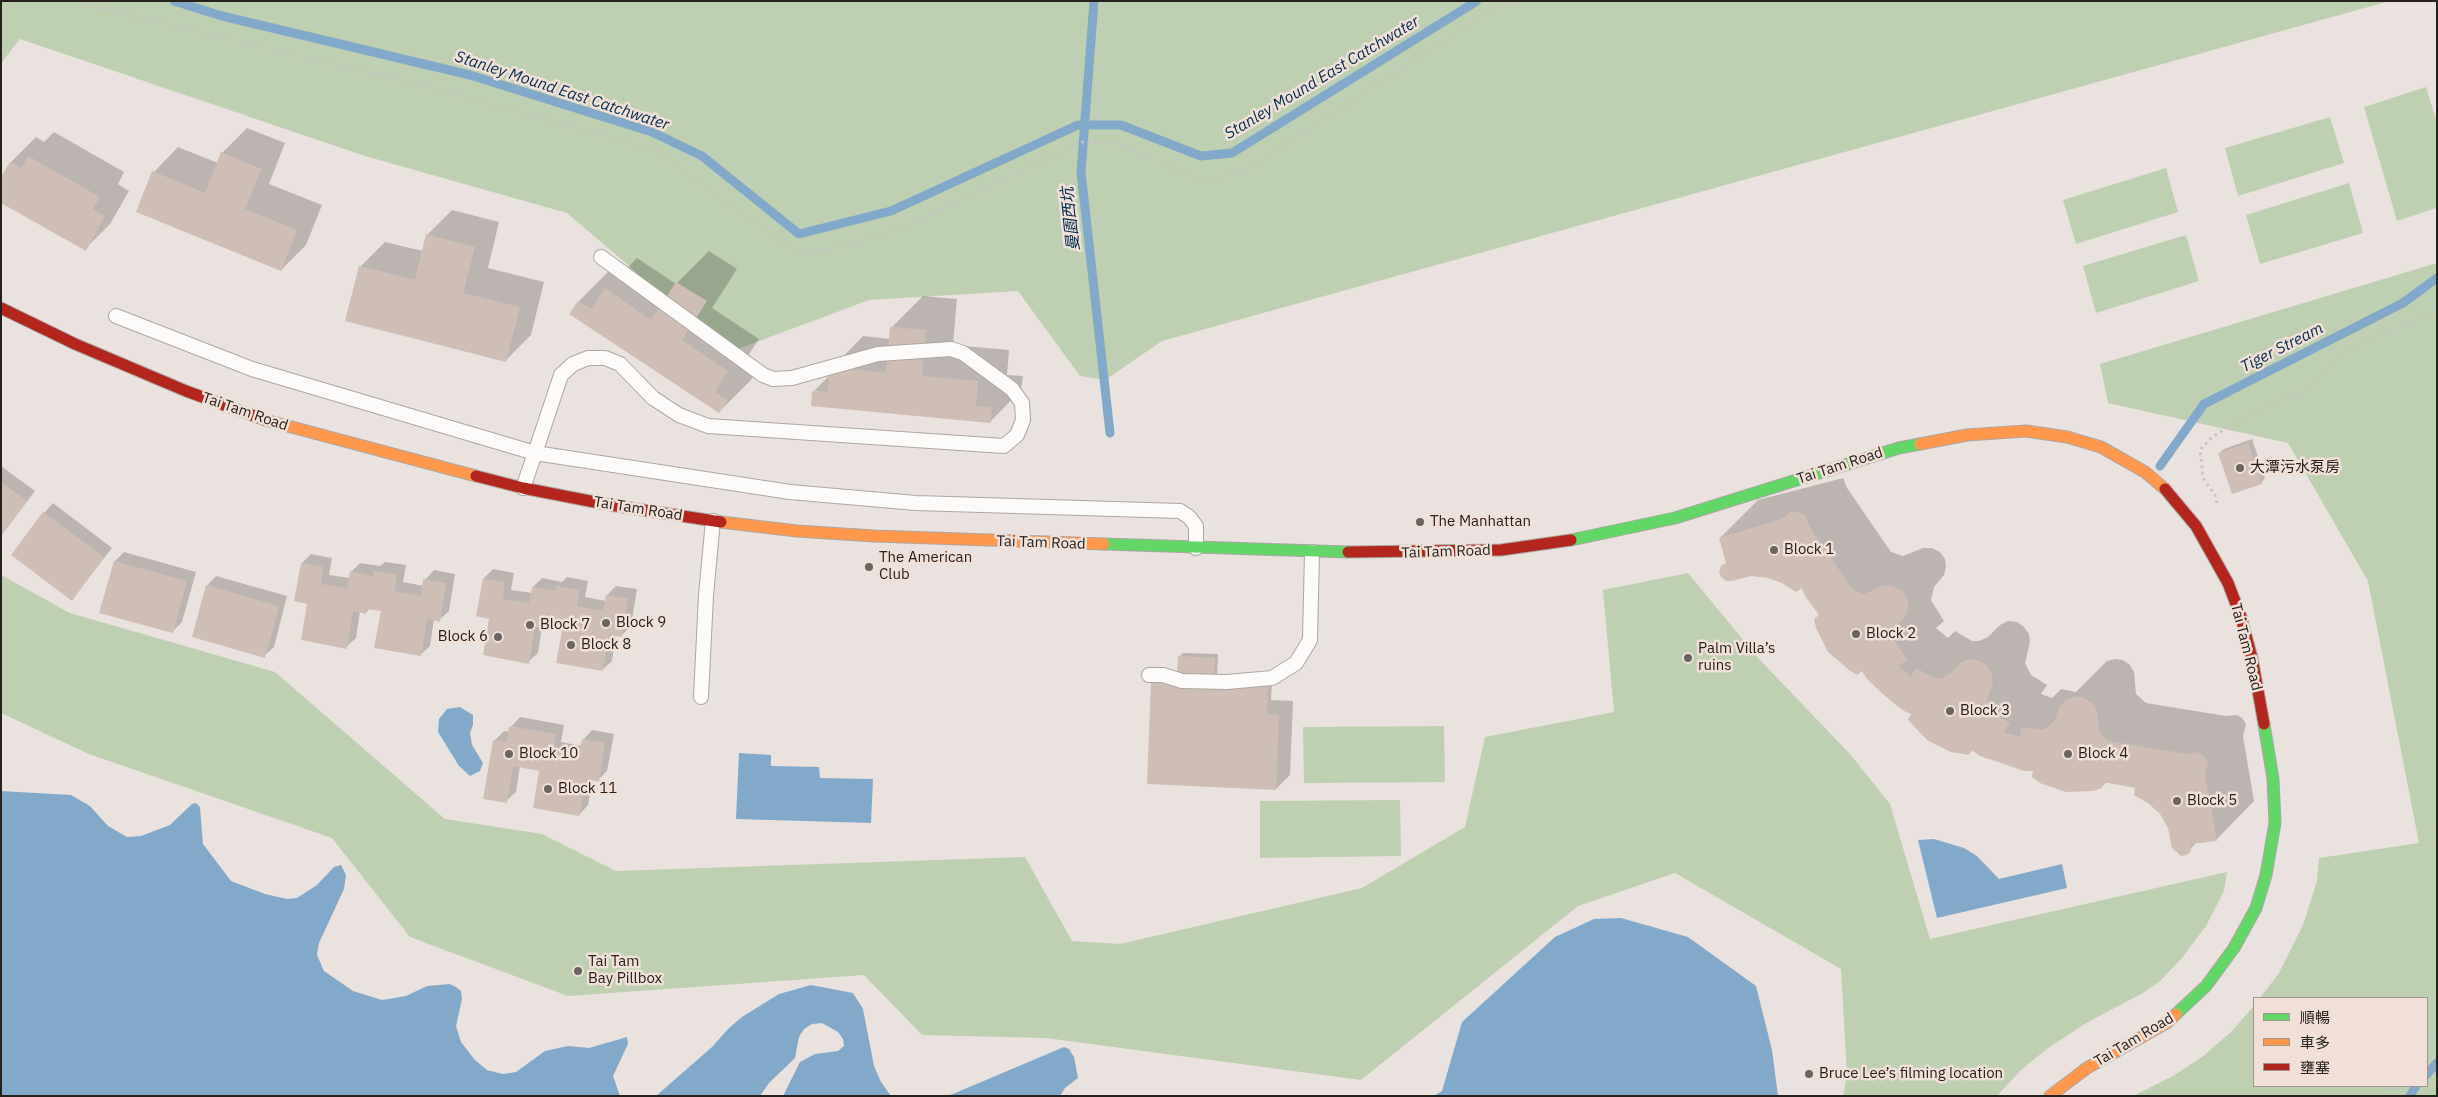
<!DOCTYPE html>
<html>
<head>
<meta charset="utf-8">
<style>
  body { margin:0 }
  #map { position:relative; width:2438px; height:1097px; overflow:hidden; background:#eae2de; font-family:"IBM Plex Sans","Noto Sans TC",sans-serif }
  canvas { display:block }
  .frame { position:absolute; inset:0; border:2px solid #27211e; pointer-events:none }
  .legend { position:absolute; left:2253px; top:997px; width:175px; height:90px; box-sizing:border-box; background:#f0e0d8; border:1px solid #a0948e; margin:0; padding:6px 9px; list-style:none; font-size:15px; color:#27211e }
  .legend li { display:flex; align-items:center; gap:10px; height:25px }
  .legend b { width:25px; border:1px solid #a0948e }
</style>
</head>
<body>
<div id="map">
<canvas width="2438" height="1097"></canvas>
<div class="frame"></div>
<ul class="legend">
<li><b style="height:6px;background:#63d668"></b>順暢</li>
<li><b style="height:6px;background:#ff974d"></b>車多</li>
<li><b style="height:6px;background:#b3261e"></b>壅塞</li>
</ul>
</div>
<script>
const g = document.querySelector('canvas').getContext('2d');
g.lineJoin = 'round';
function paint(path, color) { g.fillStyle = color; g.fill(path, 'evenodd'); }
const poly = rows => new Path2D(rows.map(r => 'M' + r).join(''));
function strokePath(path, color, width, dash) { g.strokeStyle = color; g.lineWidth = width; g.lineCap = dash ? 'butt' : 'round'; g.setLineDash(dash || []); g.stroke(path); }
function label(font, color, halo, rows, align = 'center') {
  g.font = font + ' "IBM Plex Sans","Noto Sans TC",sans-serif'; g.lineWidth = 5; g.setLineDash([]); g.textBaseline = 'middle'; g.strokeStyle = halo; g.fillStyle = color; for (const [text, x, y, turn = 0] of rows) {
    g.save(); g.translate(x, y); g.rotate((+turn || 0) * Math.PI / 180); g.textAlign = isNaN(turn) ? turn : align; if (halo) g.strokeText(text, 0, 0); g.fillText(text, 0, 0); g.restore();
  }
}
const green = poly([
  [1,1,2390,1,1162,341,1105,380,1080,376,1018,291,869,300,730,352,567,213,365,156,20,39,1,63],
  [2426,87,2437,123,2437,208,2397,221,2364,107],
  [2330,117,2344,163,2238,196,2225,148],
  [2166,168,2178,212,2076,244,2063,200],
  [2349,183,2363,233,2260,264,2246,215],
  [2186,235,2199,281,2096,313,2083,266],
  [2437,263,2437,1096,2133,1096,2173,1076,2202,1057,2231,1032,2254,1006,2254,1086,2427,1086,2427,998,2260,998,2279,973,2303,925,2317,881,2319,858,2419,843,2368,581,2288,443,2108,403,2100,364],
  [1688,573,1759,659,1850,754,1890,804,1930,939,2227,872,2224,891,2206,926,2182,958,2159,982,2143,993,2088,1022,2048,1048,2021,1070,1997,1096,1843,1096,1847,1075,1841,969,1675,873,1578,906,1361,1080,1046,1038,922,1035,864,975,568,996,410,937,332,838,89,754,1,713,1,575,70,613,275,672,445,819,542,834,616,871,1025,857,1072,941,1120,944,1362,888,1465,827,1485,737,1614,712,1603,590],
  [1444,726,1445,782,1304,783,1303,727],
  [1400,800,1401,856,1260,858,1260,801]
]);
const water = poly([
  [460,707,473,715,473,725,470,733,472,745,483,763,480,771,470,776,459,766,438,732,439,719,447,709],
  [739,753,771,755,771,766,819,767,820,778,873,779,871,823,736,819],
  [1,791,71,795,90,806,108,826,127,837,141,836,170,825,192,804,196,803,200,807,203,844,231,881,265,894,287,899,297,898,317,885,334,867,341,865,346,875,344,889,319,943,317,955,324,971,353,991,382,1000,406,996,427,986,450,984,456,987,461,991,462,999,456,1026,461,1042,475,1060,487,1070,503,1074,516,1072,545,1051,568,1046,589,1048,627,1037,628,1044,613,1076,620,1096,1,1096],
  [1934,839,1964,848,1977,856,1999,879,2062,864,2067,888,1937,918,1918,840],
  [1621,918,1688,937,1756,986,1772,1050,1778,1096,1434,1096,1442,1091,1462,1022,1555,937,1594,919],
  [811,985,853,993,863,1009,874,1066,881,1082,891,1096,783,1096,800,1062,815,1054,838,1051,844,1046,843,1039,838,1032,822,1023,812,1024,804,1029,799,1037,795,1058,769,1083,760,1096,656,1096,712,1047,729,1028,742,1017,779,994],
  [1064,1047,1069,1049,1074,1057,1078,1078,1065,1088,1060,1096,948,1096]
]);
const shadow = poly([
  [247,128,285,143,269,184,322,205,306,245,281,270,154,172,178,147,218,163,222,153],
  [54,132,124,172,118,184,129,191,110,224,85,249,1,179,11,162,36,137,44,142],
  [452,210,499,222,488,268,544,282,531,335,506,360,360,267,385,242,423,251,427,235],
  [709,251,737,269,712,308,759,339,745,360,758,368,751,380,719,412,571,313,579,301,610,270,619,276,637,258,676,284],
  [923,296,957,299,953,345,1009,350,1007,375,1023,376,1021,390,990,422,814,391,831,374,832,368,863,336,890,339,891,328],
  [2252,439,2265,478,2261,483,2220,453,2224,449],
  [1,466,35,491,1,536],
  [1843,478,1847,488,1891,552,1903,556,1923,548,1932,548,1940,552,1945,559,1946,567,1944,575,1934,587,1931,600,1944,621,1936,628,1948,638,1955,631,1972,641,1979,641,1988,637,2000,625,2008,621,2017,622,2024,627,2029,634,2030,642,2025,663,2031,675,2047,685,2041,694,2052,698,2061,689,2076,692,2107,661,2115,659,2123,660,2130,665,2134,672,2136,694,2146,703,2226,716,2237,715,2242,718,2246,724,2243,736,2254,801,2216,840,2197,842,2186,854,2161,813,2136,787,2107,782,2101,787,2035,770,1974,749,1969,754,1960,753,1935,744,1914,726,1913,713,1820,614,1802,586,1768,576,1751,575,1727,562,1720,538,1758,500],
  [53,503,112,548,72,599,44,513],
  [124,552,196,572,182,622,173,631,101,612,115,561],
  [311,554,332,558,329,575,350,578,351,572,360,563,380,566,385,562,406,565,403,582,424,586,425,580,434,570,455,574,449,611,439,620,434,619,430,646,420,655,382,610,370,608,366,613,360,611,356,638,346,647,308,603,302,563],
  [493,569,514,573,511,590,532,593,533,587,542,578,562,582,567,577,588,581,585,597,606,601,607,595,616,586,637,589,631,626,621,636,616,635,612,661,602,670,564,625,552,623,548,628,542,627,538,653,528,662,490,618,484,578],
  [216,576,287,596,274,647,264,656,207,586],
  [1183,653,1218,654,1217,678,1272,681,1271,700,1293,701,1290,775,1276,789,1178,677,1179,657],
  [520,717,564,725,561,742,582,746,583,740,592,730,614,734,607,771,598,780,593,779,588,805,579,815,540,770,520,766,516,792,506,801,494,741,504,731,510,732,511,727]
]);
const stream = poly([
  [174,1,222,16,470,75,652,132,702,156,799,234,891,211,1078,125,1121,125,1201,156,1232,153,1477,1],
  [1094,1,1081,172,1110,433],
  [2160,466,2204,404,2403,303,2437,278],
  [2427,1074,2437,1063],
  [2410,1096,2416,1086]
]);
const building = poly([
  [221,152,261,169,245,209,297,230,281,271,136,212,152,171,205,193],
  [28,156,100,197,93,209,105,216,86,251,1,203,1,177,10,162,22,168],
  [426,234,475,247,463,293,520,307,506,362,345,321,359,266,415,280],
  [676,282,707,301,682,340,728,371,715,392,728,400,719,413,569,314,578,301,591,309,605,288,651,320],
  [890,327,926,330,922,376,978,381,976,406,992,407,990,423,811,406,812,391,828,392,830,367,886,373],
  [2248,443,2262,484,2232,494,2218,453],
  [1,482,27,501,1,536],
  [43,512,104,557,72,601,11,555],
  [1791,512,1799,512,1806,516,1809,526,1853,590,1864,594,1884,585,1893,586,1901,590,1907,597,1908,606,1906,615,1896,626,1893,638,1907,660,1898,666,1911,677,1916,668,1934,678,1940,679,1950,674,1960,663,1969,659,1978,660,1986,665,1991,672,1993,681,1987,702,1993,713,2010,723,2004,732,2020,737,2021,727,2041,730,2047,728,2055,720,2060,706,2067,699,2076,697,2084,698,2092,703,2097,711,2099,732,2108,741,2187,754,2198,752,2204,756,2208,763,2205,775,2217,841,2191,844,2191,851,2187,855,2181,856,2172,848,2168,828,2160,814,2148,803,2134,795,2135,788,2103,782,2102,788,2093,791,2066,792,2040,783,2032,777,2033,771,2024,771,2001,763,1980,756,1972,750,1969,755,1951,752,1927,740,1908,720,1911,714,1902,710,1884,695,1867,679,1862,671,1857,675,1849,670,1828,652,1816,628,1814,619,1819,615,1805,596,1802,588,1796,592,1782,583,1768,578,1751,576,1732,581,1726,581,1721,577,1719,572,1721,566,1726,563,1719,538,1782,519],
  [114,561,187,581,173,633,99,613],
  [301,563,323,567,321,584,347,588,350,571,373,576,374,571,397,574,395,591,421,596,423,579,446,583,440,622,427,619,421,656,374,648,381,611,367,609,366,614,353,611,347,649,301,640,307,604,294,601],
  [483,578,505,582,503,599,529,603,532,587,555,591,556,586,579,590,577,606,603,611,606,595,628,598,622,637,609,635,603,671,556,663,563,626,549,624,548,629,535,627,529,664,483,655,489,619,476,616],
  [206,585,279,606,265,658,192,637],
  [1178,656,1215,658,1214,682,1268,685,1267,714,1279,715,1276,790,1147,784,1151,680,1177,681],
  [509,726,556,734,553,751,579,756,582,739,605,743,599,782,586,779,579,816,533,808,539,771,513,766,507,803,483,799,493,740,507,742]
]);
const path = poly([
  [84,1,95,7,427,86,656,150,793,251,833,249,903,227,1083,142,1117,143,1200,180,1241,173,1485,14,1519,1],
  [2217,503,2215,495,2203,478,2200,450,2212,437,2261,409,2307,390,2341,352,2437,310],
  [2427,1045,2437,1034],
  [2388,1096,2394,1086]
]);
const lane = poly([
  [116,316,252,369,535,453,561,375,573,364,588,358,605,358,620,364,653,398,679,415,708,426,1004,446,1017,435,1023,420,1022,403,1012,389,963,353,951,349,878,354,792,378,773,379,763,375,601,257],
  [523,488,535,453,790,492,916,503,1180,511,1189,517,1196,526,1196,548],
  [1149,675,1163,675,1182,681,1227,682,1272,678,1296,663,1310,640,1312,552],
  [701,697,706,595,713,521]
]);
const fast = poly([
  [1571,540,1675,518,1899,448,1920,444],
  [1104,544,1348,552],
  [2176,1014,2206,986,2234,948,2256,908,2266,875,2275,823,2273,779,2264,724]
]);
const slow = poly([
  [265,420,476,476],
  [1920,444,1967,435,2026,431,2067,437,2101,447,2145,472,2165,489],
  [721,522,797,531,874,536,1104,544],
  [2050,1096,2087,1068,2168,1022,2176,1014]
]);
const jam = poly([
  [1,308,75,344,186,391,265,420],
  [476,476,523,488,610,505,721,522],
  [2165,489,2196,526,2228,583,2241,617,2252,658,2264,724],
  [1348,552,1501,550,1571,540]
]);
const markers = [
  [2240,468,5,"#6b6561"],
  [1420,522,5,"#6b6561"],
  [1774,550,5,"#6b6561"],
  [869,567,5,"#6b6561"],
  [606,623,5,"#6b6561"],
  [530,625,5,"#6b6561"],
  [1856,634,5,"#6b6561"],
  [498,637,5,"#6b6561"],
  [571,645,5,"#6b6561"],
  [1688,658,5,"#6b6561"],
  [1950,711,5,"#6b6561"],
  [509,754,5,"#6b6561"],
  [2068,754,5,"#6b6561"],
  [548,789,5,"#6b6561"],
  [2177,801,5,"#6b6561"],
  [578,971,5,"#6b6561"],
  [1809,1074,5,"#6b6561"]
];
const streetNames = [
  ["Tai Tam Road",245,412,19],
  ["Tai Tam Road",1840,466,-18],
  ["Tai Tam Road",638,509,9],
  ["Tai Tam Road",1041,543,2],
  ["Tai Tam Road",1446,552,-2],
  ["Tai Tam Road",2246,647,76],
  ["Tai Tam Road",2134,1040,-31]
];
const poiNames = [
  ["大潭污水泵房",2250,468],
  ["The Manhattan",1430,522],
  ["Block 1",1784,550],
  ["The American",879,558],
  ["Club",879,575],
  ["Block 9",616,623],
  ["Block 7",540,625],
  ["Block 2",1866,634],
  ["Block 6",488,637,"right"],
  ["Block 8",581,645],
  ["Palm Villa’s",1698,649],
  ["ruins",1698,666],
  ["Block 3",1960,711],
  ["Block 10",519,754],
  ["Block 4",2078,754],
  ["Block 11",558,789],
  ["Block 5",2187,801],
  ["Tai Tam",588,962],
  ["Bay Pillbox",588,979],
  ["Bruce Lee’s filming location",1819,1074]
];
const waterNames = [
  ["Stanley Mound East Catchwater",1322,78,-31],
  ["Stanley Mound East Catchwater",562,91,18],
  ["曼園西坑",1071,219,-96],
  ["Tiger Stream",2282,348,-27]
];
paint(green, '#bed0b1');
paint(water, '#83a9ca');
paint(shadow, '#0003');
strokePath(stream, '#83a9ca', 9);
paint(building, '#cfbeb5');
strokePath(lane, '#aca6a2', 16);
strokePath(fast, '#aca6a2', 13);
strokePath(slow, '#aca6a2', 13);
strokePath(jam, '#aca6a2', 13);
strokePath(path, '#c7c3c2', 3, [2.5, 4]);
strokePath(lane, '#fcfbfa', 14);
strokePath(fast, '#63d668', 11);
strokePath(slow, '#ff974d', 11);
strokePath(jam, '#b3261e', 11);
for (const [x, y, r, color] of markers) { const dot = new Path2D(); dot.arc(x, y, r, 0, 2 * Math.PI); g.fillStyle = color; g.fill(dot); strokePath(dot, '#f0e0d8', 2); }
label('15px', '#27211e', '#f0e0d8', streetNames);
label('15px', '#27211e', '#f0e0d8', poiNames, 'left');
label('italic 16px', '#002c4d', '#f0e0d8', waterNames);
</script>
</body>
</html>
